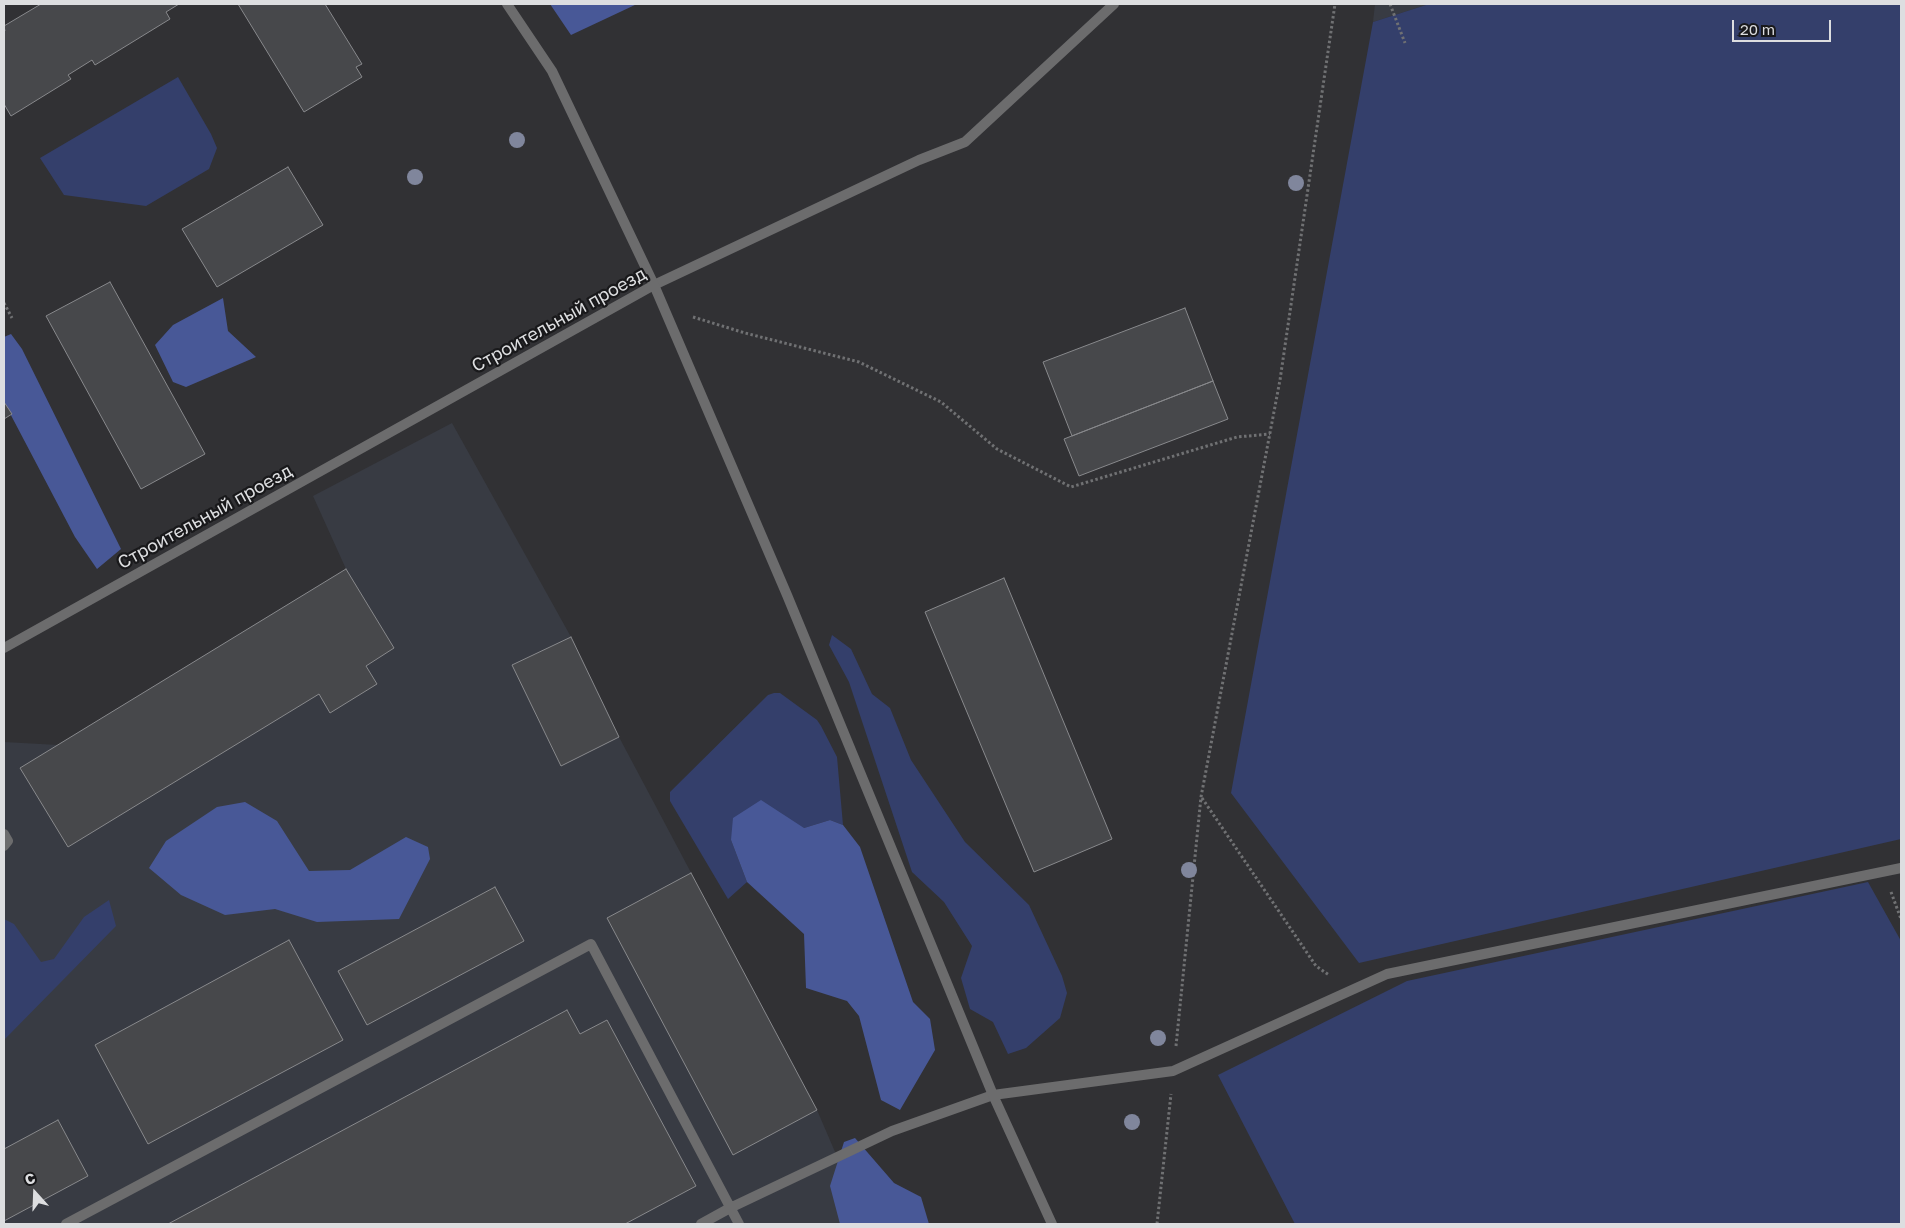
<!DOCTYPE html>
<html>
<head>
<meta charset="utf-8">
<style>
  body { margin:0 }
  #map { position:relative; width:1905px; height:1228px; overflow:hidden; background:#313134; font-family:"Golos Text",sans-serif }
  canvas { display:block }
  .frame { position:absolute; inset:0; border:5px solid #dddee0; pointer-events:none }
  .north { position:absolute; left:10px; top:1168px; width:50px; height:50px; -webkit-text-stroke:4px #19191b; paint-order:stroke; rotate:340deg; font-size:14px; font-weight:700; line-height:20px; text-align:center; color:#dddee0 }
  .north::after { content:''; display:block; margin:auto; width:18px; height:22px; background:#dddee0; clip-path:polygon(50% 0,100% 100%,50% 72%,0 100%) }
  .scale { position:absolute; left:1732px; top:20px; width:99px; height:22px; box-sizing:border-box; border:2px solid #dddee0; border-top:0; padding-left:6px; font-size:15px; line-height:18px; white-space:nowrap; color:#dddee0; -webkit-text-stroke:4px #19191b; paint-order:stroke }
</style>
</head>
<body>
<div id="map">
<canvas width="1905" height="1228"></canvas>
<div class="frame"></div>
<div class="north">С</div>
<div class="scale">20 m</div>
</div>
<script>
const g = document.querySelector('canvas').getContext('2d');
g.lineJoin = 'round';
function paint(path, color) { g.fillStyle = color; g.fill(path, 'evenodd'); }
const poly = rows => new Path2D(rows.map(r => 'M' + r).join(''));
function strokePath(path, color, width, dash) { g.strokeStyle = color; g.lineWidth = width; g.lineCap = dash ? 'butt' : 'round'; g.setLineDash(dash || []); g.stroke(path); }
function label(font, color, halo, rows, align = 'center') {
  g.font = font + ' "Golos Text",sans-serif'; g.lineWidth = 4.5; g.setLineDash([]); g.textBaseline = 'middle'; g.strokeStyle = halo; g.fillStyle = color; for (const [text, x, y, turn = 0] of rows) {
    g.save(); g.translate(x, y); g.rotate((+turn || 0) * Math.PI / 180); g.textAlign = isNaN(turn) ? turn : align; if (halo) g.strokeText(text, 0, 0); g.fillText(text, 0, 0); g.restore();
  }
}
const built = poly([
  [1375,4,1429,4,1373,22],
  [452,423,571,637,619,737,817,1110,866,1224,4,1224,4,742,58,745,346,569,313,496]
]);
const green = poly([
  [1429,4,1901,4,1901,839,1359,963,1231,793,1373,22],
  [178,77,211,134,217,148,209,169,146,206,64,195,40,158],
  [832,635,851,649,872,694,890,708,911,760,965,842,1029,905,1062,976,1067,993,1060,1018,1026,1048,1008,1054,993,1022,970,1009,961,978,972,946,944,902,912,872,849,682,829,645],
  [774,693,780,693,817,720,821,726,837,757,843,825,830,820,804,828,731,840,747,882,728,899,670,801,670,792,768,695],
  [1868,882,1901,941,1901,1224,1295,1224,1218,1075,1407,981],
  [109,900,116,926,4,1040,4,919,14,924,41,962,54,959,84,917]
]);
const forest = poly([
  [550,4,637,4,571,35],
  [223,298,228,331,256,357,186,387,173,382,155,345,173,325],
  [11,334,22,349,121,549,97,569,75,537,4,402,4,337],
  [761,800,804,828,830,820,843,825,860,847,913,1002,930,1019,935,1050,900,1110,881,1100,859,1016,847,1001,806,988,804,934,747,882,731,840,733,818],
  [245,802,277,821,309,871,350,870,406,837,428,847,430,859,399,919,317,922,275,909,225,915,181,895,149,868,166,841,217,807],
  [855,1138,894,1183,921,1197,929,1224,840,1224,830,1186,844,1142]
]);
const building = poly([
  [41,4,179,4,166,12,170,19,95,65,92,60,68,75,71,79,11,116,4,104,4,31,5,31,4,26,41,4],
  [238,4,325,4,362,64,356,67,362,77,304,112,238,4],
  [288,167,323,225,217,287,182,229,288,167],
  [110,282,205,454,141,489,46,316,110,282],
  [1185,308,1213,381,1072,436,1043,362,1185,308],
  [1213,381,1228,419,1079,476,1064,439,1213,381],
  [4,402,12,414,4,419,4,402],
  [346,569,394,648,366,666,377,684,330,713,319,694,68,847,20,768,346,569],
  [1004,578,1112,839,1034,872,925,612,1004,578],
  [571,637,619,737,561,766,512,665,571,637],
  [691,873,817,1110,733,1155,607,918,691,873],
  [495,887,524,941,367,1025,338,971,495,887],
  [289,940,343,1040,148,1144,95,1045,289,940],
  [567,1010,580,1034,607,1020,696,1186,625,1224,168,1224,567,1010],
  [58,1120,88,1176,4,1221,4,1149,58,1120]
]);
const path = poly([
  [1390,4,1405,43],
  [4,303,12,318],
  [693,317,745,333,859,362,941,402,997,449,1071,487,1237,437,1270,434],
  [1202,798,1316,966,1329,975],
  [1891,892,1901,919],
  [1176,1046,1201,797,1280,380,1335,4],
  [1157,1224,1171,1094]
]);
const lane = poly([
  [654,285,919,160,965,142,1114,4],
  [4,834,8,841,4,846],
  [66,1224,591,944,739,1224],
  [701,1224,730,1208,892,1131,993,1095]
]);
const street = poly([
  [507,4,552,71,654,285,787,595,993,1095,1052,1224],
  [4,648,654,285],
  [993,1095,1173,1071,1387,974,1901,868]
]);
const trees = [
  [517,140],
  [415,177],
  [1296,183],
  [1189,870],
  [1158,1038],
  [1132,1122]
];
const streetNames = [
  ["Строительный проезд",559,320,-29],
  ["Строительный проезд",205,517,-29]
];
paint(built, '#383b43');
paint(green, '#343f6b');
paint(forest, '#485897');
paint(building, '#47484b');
strokePath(building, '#88898c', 1);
strokePath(path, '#707173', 3, [2.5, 2.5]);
strokePath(lane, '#6c6c6d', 10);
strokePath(street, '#6c6c6d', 10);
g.fillStyle = '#80869c';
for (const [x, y] of trees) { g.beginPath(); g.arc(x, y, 8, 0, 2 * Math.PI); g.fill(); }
label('18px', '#dddee0', '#19191b', streetNames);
</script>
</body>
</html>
